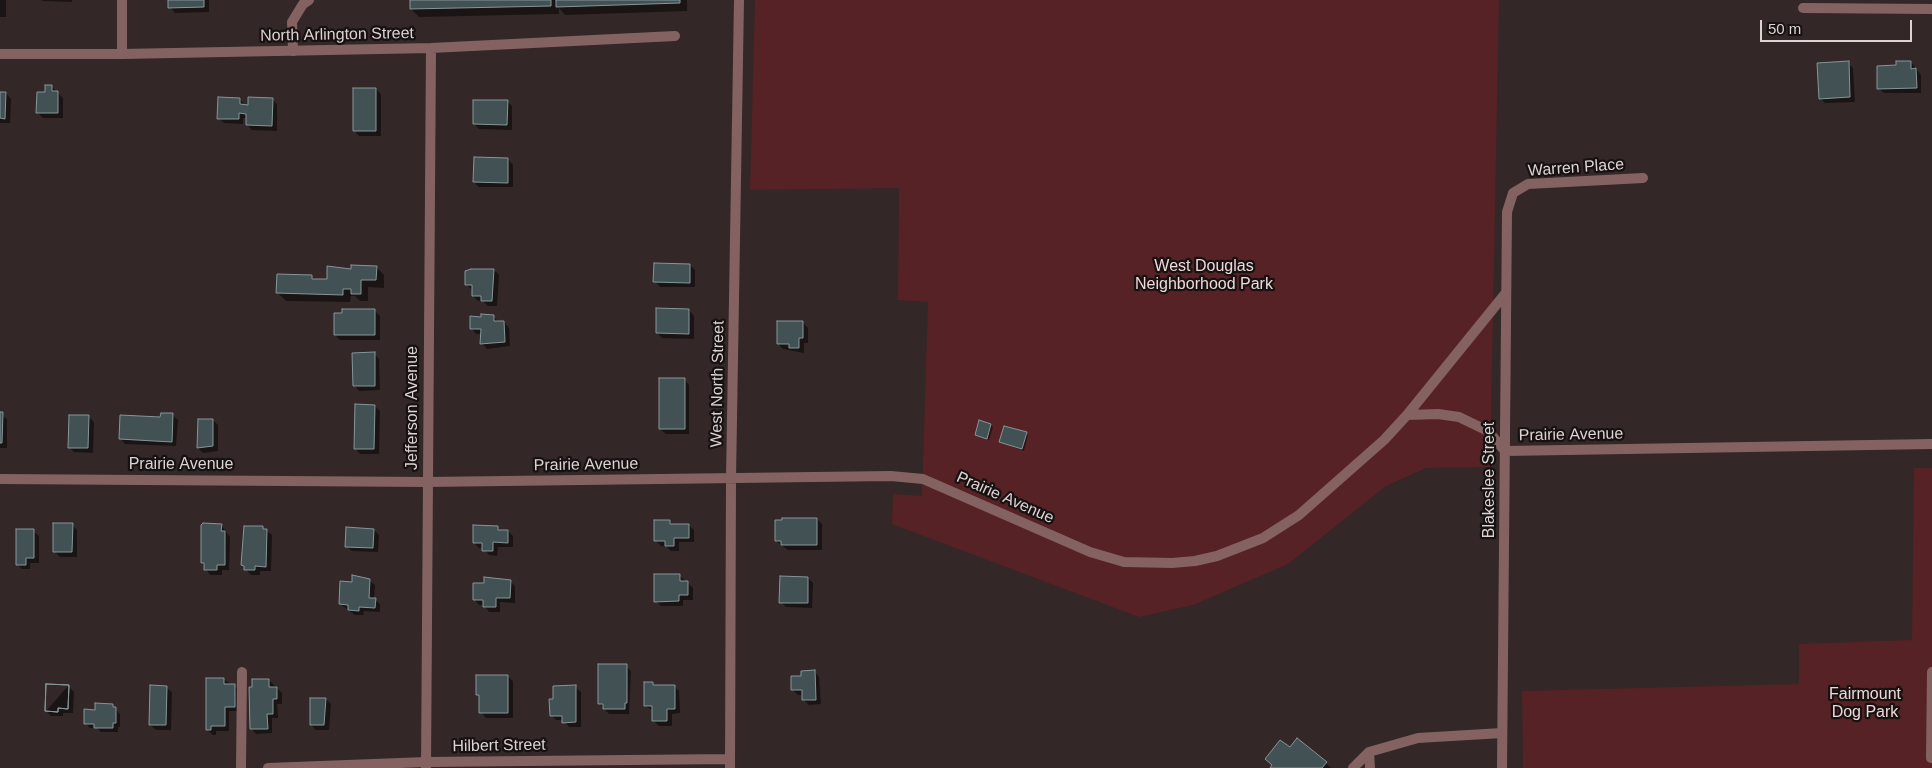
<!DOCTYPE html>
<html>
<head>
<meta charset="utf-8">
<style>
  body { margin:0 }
  #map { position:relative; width:1932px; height:768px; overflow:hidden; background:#342727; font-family:Arial,sans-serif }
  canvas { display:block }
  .scale { position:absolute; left:1760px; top:20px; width:152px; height:22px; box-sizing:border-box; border:2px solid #dcd3d3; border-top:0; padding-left:6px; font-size:15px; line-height:18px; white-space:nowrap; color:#dcd3d3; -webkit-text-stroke:4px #171111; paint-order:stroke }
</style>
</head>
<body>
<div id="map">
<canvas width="1932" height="768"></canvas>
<div class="scale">50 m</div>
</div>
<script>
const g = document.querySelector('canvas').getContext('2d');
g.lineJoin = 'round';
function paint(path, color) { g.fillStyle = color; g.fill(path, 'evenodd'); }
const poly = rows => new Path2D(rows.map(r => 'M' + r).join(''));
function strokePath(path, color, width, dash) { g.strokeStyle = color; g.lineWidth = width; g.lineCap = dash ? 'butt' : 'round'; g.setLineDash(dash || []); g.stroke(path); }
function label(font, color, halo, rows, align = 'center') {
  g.font = font + ' Arial,sans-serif'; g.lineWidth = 4.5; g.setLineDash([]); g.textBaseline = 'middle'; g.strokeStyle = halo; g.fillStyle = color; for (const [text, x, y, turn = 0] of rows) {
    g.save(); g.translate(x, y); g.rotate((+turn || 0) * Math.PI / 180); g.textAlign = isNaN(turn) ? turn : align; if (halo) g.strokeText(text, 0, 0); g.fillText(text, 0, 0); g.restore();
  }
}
const green = poly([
  [755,0,1499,0,1490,467,1426,468,1386,486,1288,564,1193,605,1139,617,892,524,893,494,922,496,928,302,898,300,899,188,750,190],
  [1914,468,1932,468,1932,768,1523,768,1522,691,1799,684,1799,644,1912,640]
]);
const shadow = poly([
  [0,0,6,0,6,17,0,17],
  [41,0,72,0,72,2,43,1],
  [169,0,209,0,209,12,175,13,170,7],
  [411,0,687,0,687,11,565,15,559,8,559,14,419,17,411,9],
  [1911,62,1921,75,1921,93,1884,93,1878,88,1897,67],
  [1848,63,1853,68,1855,102,1825,103,1820,98],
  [52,87,63,98,63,118,43,118,37,112],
  [376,89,381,94,381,136,359,136,354,130],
  [0,93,6,93,11,99,10,123,0,123],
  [240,99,245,106,249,106,272,99,277,104,277,131,252,130,247,125,247,118,243,118,243,124,224,123,218,118],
  [507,101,512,106,512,130,479,129,474,124],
  [508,159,513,165,513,187,479,187,474,182],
  [690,265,695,270,695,287,660,287,655,281],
  [376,267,384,275,384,288,368,287,368,301,360,301,355,296,351,296,350,302,286,301,278,293,311,276,315,280,329,280],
  [494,270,499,275,497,306,488,306,483,301,478,301,473,296,473,290,466,285],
  [689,310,694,316,694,339,662,338,657,333],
  [375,311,380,316,380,340,340,340,335,335],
  [493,316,499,322,504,322,509,328,510,346,487,349,482,343,482,334,476,334,471,328,471,317],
  [803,323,808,328,808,343,804,343,804,353,783,349,778,344],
  [374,354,379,359,380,390,359,391,354,385],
  [684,379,689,385,689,434,666,434,660,429],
  [375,406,380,411,379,454,360,454,355,448],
  [0,414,7,419,7,448,0,448],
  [172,415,178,420,176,446,125,444,120,438],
  [88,416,94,422,93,453,74,452,69,447],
  [199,420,213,420,218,425,218,451,203,453,198,448],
  [991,425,993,427,989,440,976,435],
  [1026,433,1028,435,1024,451,1001,442],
  [817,519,822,524,822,550,788,550,776,541],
  [669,521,673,525,689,525,694,530,694,542,679,542,679,551,671,551,666,546,661,546,656,541],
  [72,525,77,530,77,557,60,557,54,551],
  [221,525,230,537,229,570,222,570,222,575,210,575,202,563],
  [262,527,272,535,271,571,260,571,260,575,251,575,242,565,243,532],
  [497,527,501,531,508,531,513,536,513,547,498,547,497,556,489,555,484,548,479,548,474,543],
  [374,530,379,535,378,552,352,551,346,546],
  [33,531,39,536,39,563,30,563,30,569,22,569,17,564],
  [679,575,693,588,693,600,683,600,683,606,661,606,656,601],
  [808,578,813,583,812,608,786,607,781,602],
  [369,580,375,585,374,599,380,604,380,612,364,611,363,615,355,615,340,604],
  [510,581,515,586,515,603,500,602,500,612,489,612,484,605,479,605,474,599],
  [626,666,631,671,629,714,609,714,600,704],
  [814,671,819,677,821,704,809,705,804,700,803,695,798,695,793,690,803,677],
  [507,676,513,681,513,718,486,718,481,712,481,698,477,694],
  [223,679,240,690,240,711,229,711,229,731,216,731,216,735,213,735,207,730],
  [269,680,282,693,282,704,277,704,278,718,272,718,272,733,256,734,251,728],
  [652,683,655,686,674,686,679,691,680,713,672,714,672,726,659,726,654,721,654,711,645,706],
  [68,686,74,692,73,713,63,713,63,716,51,716,46,711],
  [166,687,172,692,171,730,156,730,150,725],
  [575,687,581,692,581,727,569,727,563,720,556,720,551,715,554,700],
  [326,699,331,704,329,730,316,730,311,725],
  [112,705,120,714,120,727,118,727,118,732,101,732,97,728,90,728,85,723,96,711],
  [1326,763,1331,768,1272,768]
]);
const building = poly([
  [168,0,204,0,204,7,168,8,168,0],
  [410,0,551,0,551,6,410,9,410,0],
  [556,0,680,0,680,3,556,7,556,0],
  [1849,61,1850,97,1819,99,1817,63,1849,61],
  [1896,61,1911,61,1911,69,1916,68,1917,88,1877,89,1877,66,1896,65,1896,61],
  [45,85,52,85,52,91,58,91,58,113,36,113,37,92,45,92,45,85],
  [353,88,376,88,376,131,353,131,353,88],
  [0,92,6,92,5,119,0,118,0,92],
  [218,97,240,98,240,104,248,105,248,97,273,98,272,126,246,125,246,114,239,113,239,119,217,119,218,97],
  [473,100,508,100,507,125,473,124,473,100],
  [474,157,508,158,508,183,473,182,474,157],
  [654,263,690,264,690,283,653,282,654,263],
  [351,265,377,266,376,280,361,280,361,294,351,294,351,289,343,289,343,295,276,293,277,274,312,275,312,279,327,279,327,266,351,269,351,265],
  [471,269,494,269,492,301,481,301,481,296,472,296,472,285,465,285,465,271,471,269],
  [656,308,689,309,689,334,656,333,656,308],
  [342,309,375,309,375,335,334,335,334,313,342,313,342,309],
  [481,314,494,315,494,321,504,321,505,342,480,344,481,329,470,329,470,316,481,317,481,314],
  [777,321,803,321,803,338,799,338,799,348,789,348,789,344,777,344,777,321],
  [375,352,375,386,353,386,352,353,375,352],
  [659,378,685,378,685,429,659,429,659,378],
  [355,404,375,405,374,449,354,449,355,404],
  [0,412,3,412,2,443,0,443,0,412],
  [161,413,173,413,172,442,119,439,120,415,160,417,161,413],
  [69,415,89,415,88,448,68,448,69,415],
  [198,419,213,419,213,446,197,448,198,419],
  [979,420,991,424,987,439,975,435,979,420],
  [1004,426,1027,432,1022,449,999,442,1004,426],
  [782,518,817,518,817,545,781,545,781,541,775,541,775,520,782,520,782,518],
  [654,520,670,520,670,524,689,524,689,538,674,538,674,546,665,546,665,541,654,541,654,520],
  [53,523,73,523,72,552,53,552,53,523],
  [203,523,222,524,221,531,225,531,225,565,217,565,217,570,204,570,204,563,201,563,201,525,203,523],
  [473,525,498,526,498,530,508,530,508,543,493,542,493,551,482,551,482,543,473,543,473,525],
  [244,526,263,526,263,529,267,529,266,567,255,566,255,570,244,570,244,566,241,565,244,526],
  [346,527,374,529,373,548,345,547,346,527],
  [16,529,34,529,34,558,26,558,26,565,16,565,16,529],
  [654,574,680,574,680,581,688,581,688,595,679,595,679,601,654,602,654,574],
  [352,575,370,579,369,598,376,598,375,608,359,607,359,611,348,610,348,605,339,604,340,581,352,582,352,575],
  [780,576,808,577,808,603,779,603,780,576],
  [484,577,511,580,510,598,496,598,496,607,483,607,483,600,473,600,473,583,484,583,484,577],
  [598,664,627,664,627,703,625,703,625,709,603,709,603,704,598,704,598,664],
  [815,670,816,700,802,700,802,690,791,690,791,676,801,676,801,671,815,670],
  [476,675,508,675,508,713,479,713,479,695,476,695,476,675],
  [206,678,224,678,224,684,235,684,235,707,225,707,225,726,211,726,211,730,206,730,206,678],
  [252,679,269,679,269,687,277,687,277,699,273,699,273,714,267,714,268,729,250,729,249,687,252,687,252,679],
  [644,682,653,682,653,685,675,685,675,709,667,709,667,721,652,721,652,706,644,706,644,682],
  [46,684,69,685,68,709,58,708,58,712,45,711,46,684],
  [46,684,69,685,68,709,58,708,58,712,45,711,46,684],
  [150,685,167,686,166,725,149,725,150,685],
  [576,685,576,722,562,723,562,716,550,716,549,699,553,699,553,686,576,685],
  [310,698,326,698,324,725,310,725,310,698],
  [95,703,113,704,113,707,116,707,116,723,113,723,113,728,94,728,94,724,84,724,84,709,95,710,95,703],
  [1297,738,1327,762,1322,768,1270,768,1272,765,1265,759,1280,740,1290,747,1297,738]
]);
const lane = poly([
  [293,51,292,22,303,4,309,0],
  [1369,752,1370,768],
  [1931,758,1932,672],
  [241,768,242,672],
  [1353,768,1369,752,1418,738,1502,733]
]);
const street = poly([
  [1803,8,1932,9],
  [0,54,122,54,431,48,675,36],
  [122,54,122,0],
  [1407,415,1505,294],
  [0,479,427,482,891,476,923,479,1090,552,1124,562,1172,563,1195,561,1217,556,1263,538,1299,515,1384,440,1407,415,1438,414,1459,417,1488,431,1505,451,1932,444],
  [268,768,426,762,730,759],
  [426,768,431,48],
  [730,768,731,478,739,0],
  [1502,768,1507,212,1513,193,1528,184,1643,178]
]);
const streetNames = [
  ["North Arlington Street",337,35,-1],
  ["Warren Place",1576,168,-4],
  ["West North Street",718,384,-89],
  ["Jefferson Avenue",413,408,-90],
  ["Prairie Avenue",1571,435,-1],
  ["Prairie Avenue",181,465],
  ["Prairie Avenue",586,465,-1],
  ["Blakeslee Street",1490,480,-90],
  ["Prairie Avenue",1005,498,24],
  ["Hilbert Street",499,746,-1]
];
const parkNames = [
  ["West Douglas",1204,267],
  ["Neighborhood Park",1204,285],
  ["Fairmount",1865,695],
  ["Dog Park",1865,713]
];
paint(green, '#562225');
paint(shadow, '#0007');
paint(building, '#425154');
strokePath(building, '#859699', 1);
strokePath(lane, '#846262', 10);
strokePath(street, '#846262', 10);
label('16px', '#dcd3d3', '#171111', streetNames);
label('16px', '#efd8d8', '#171111', parkNames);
</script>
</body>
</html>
